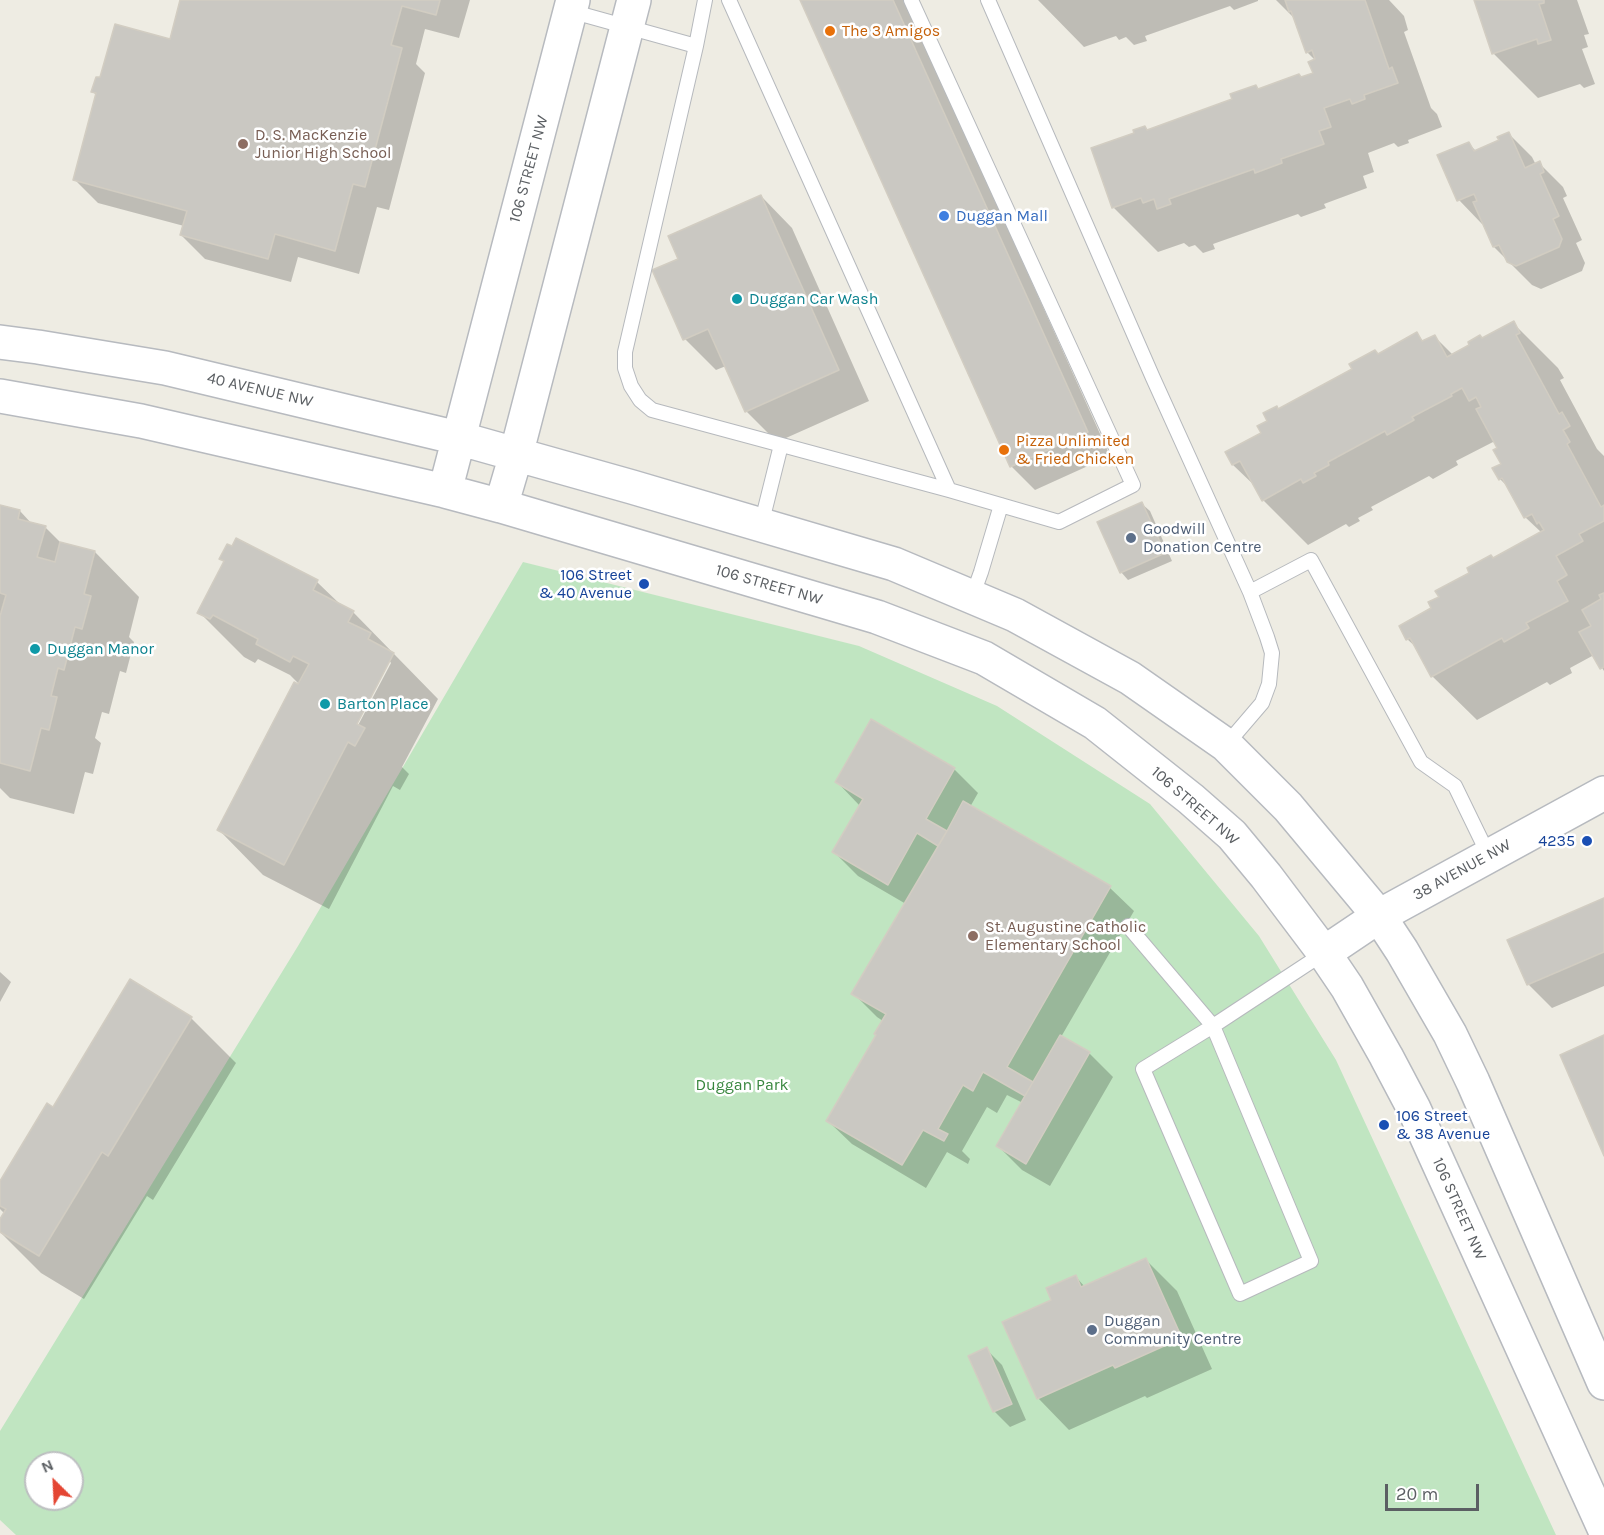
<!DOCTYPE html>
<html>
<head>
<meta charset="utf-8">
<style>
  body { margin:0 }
  #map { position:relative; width:1604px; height:1535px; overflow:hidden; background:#eeece3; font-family:Karla,sans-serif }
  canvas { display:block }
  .north { position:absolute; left:24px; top:1451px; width:60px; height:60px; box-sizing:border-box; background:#fff; border:2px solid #bdbfc1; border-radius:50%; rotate:336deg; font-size:16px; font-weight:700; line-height:24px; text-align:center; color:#5b5f63 }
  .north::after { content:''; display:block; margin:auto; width:21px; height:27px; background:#e44633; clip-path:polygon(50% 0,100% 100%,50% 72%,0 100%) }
  .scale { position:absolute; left:1385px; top:1484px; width:94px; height:27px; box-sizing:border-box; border:3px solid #5b5f63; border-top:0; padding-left:8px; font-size:18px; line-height:21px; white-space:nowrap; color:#5b5f63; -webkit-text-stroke:4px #fff; paint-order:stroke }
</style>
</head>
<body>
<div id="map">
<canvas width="1604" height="1535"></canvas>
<div class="north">N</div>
<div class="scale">20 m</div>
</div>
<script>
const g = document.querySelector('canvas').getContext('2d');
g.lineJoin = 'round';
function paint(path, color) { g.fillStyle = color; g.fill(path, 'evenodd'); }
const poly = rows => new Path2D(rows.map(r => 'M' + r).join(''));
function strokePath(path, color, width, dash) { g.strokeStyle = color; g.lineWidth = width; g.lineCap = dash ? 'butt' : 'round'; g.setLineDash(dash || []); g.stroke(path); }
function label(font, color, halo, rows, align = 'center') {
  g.font = font + ' Karla,sans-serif'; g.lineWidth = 5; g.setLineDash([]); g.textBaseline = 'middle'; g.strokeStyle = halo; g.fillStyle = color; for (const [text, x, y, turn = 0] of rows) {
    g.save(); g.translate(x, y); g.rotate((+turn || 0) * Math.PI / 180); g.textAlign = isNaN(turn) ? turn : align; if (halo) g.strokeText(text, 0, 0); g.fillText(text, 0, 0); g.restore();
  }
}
const green = poly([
  [523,562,859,646,997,706,1150,804,1259,936,1336,1060,1556,1535,16,1535,0,1520,0,1431,298,946],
  [36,1463,72,1463,72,1499,36,1499]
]);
const shadow = poly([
  [182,0,470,0,459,38,425,29,416,64,425,73,389,210,377,207,359,274,298,257,291,282,205,259,181,235,184,226,98,203,75,180,97,96,93,92,101,79,171,41],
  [801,0,905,0,1110,456,1035,490,1011,466],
  [1038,0,1258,0,1258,1,1234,10,1230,6,1145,36,1147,41,1134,45,1126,37,1119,40,1116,36,1084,47],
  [1276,0,1389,0,1404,16,1408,30,1404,32,1431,108,1437,114,1442,127,1408,140,1409,143,1398,147,1394,143,1368,153,1374,172,1363,176,1367,188,1324,204,1326,208,1301,217,1298,214,1213,244,1215,249,1203,253,1195,245,1189,247,1184,243,1158,252,1113,207,1136,134,1145,128,1148,131,1233,100,1256,87,1259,90,1315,74,1316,61,1307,52,1295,19],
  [1475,0,1577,0,1589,34,1584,35,1588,47,1582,49,1595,84,1584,88,1580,84,1538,98,1494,54],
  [1508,133,1532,157,1536,165,1539,163,1563,187,1567,196,1563,198,1582,240,1576,243,1585,263,1582,271,1541,289,1532,285,1494,247,1484,223,1482,224,1459,200,1469,144,1477,152,1501,141],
  [761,196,792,228,869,401,777,442,746,411,726,366,716,370,685,339,680,259],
  [1513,323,1558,368,1564,378,1560,380,1597,449,1604,456,1604,671,1594,655,1570,668,1572,673,1550,685,1547,682,1477,720,1432,676,1418,649,1407,639,1441,598,1493,560,1542,533,1525,517,1510,489,1500,479,1495,469,1503,465,1499,448,1495,441,1456,461,1458,465,1433,479,1429,476,1371,507,1373,510,1358,518,1360,521,1349,527,1346,524,1308,545,1263,500,1256,487,1233,465,1227,453,1263,433,1269,421,1279,411,1417,334,1424,342,1434,336,1453,355],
  [1142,504,1150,511,1172,561,1128,580,1121,572],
  [0,506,20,511,32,524,45,527,62,544,95,552,139,597,129,637,134,642,126,673,120,671,109,714,102,712,95,738,101,743,93,774,85,772,74,814,10,798,0,788],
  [237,540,317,582,342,606,353,612,438,699,402,767,409,774,400,790,393,786,329,909,263,875,219,830,301,686,290,675,258,659,255,663,244,657,199,612,225,563,221,559,232,548],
  [389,660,391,663,355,731,353,730],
  [954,769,978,793,970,807,1110,888,1134,911,1061,1037,1089,1053,1113,1077,1050,1186,1022,1170,998,1146,1023,1103,1007,1095,997,1113,987,1107,962,1151,970,1159,968,1164,947,1152,926,1188,852,1144,828,1121,877,1035,883,1021,877,1017,853,993,906,904,858,876,834,852,860,806,837,782],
  [1604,900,1604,986,1552,1008,1528,984],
  [0,972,11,982,0,1002],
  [131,981,191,1018,236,1063,153,1200,147,1196,84,1299,41,1273,0,1232,0,1221,5,1214,0,1209,0,1184,53,1109],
  [1146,1260,1177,1291,1212,1369,1147,1398,1145,1396,1069,1430,1038,1398,1053,1301,1076,1277,1085,1287],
  [986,1349,1002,1365,1026,1420,1010,1427,994,1411]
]);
const building = poly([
  [180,0,440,0,436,15,402,6,391,45,402,48,365,187,353,184,335,251,275,234,268,259,180,235,187,211,73,180,96,93,91,92,96,77,100,77,115,24,170,39,180,0],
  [800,0,893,0,1088,432,1010,467,800,0],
  [1285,0,1365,0,1389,69,1392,67,1398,83,1364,95,1365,99,1352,104,1350,99,1324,108,1331,127,1319,131,1324,144,1281,159,1282,163,1255,173,1254,169,1169,199,1171,204,1157,209,1154,199,1143,203,1141,198,1112,208,1091,148,1134,133,1133,130,1145,126,1147,130,1232,99,1230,94,1256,85,1258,89,1299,74,1301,77,1313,73,1308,62,1315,59,1312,50,1306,53,1291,11,1289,12,1285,0],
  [1474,0,1544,0,1544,3,1539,4,1551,40,1538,44,1537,39,1492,54,1474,0],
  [1509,132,1525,168,1540,161,1544,172,1540,174,1559,216,1553,219,1562,239,1559,247,1516,266,1507,262,1499,245,1493,247,1473,202,1477,201,1474,194,1457,201,1437,155,1469,142,1474,151,1499,140,1497,137,1509,132],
  [761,195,839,370,745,412,708,329,683,340,652,270,678,259,668,236,761,195],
  [1514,321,1520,333,1516,335,1559,414,1562,412,1570,426,1563,430,1570,442,1567,444,1601,507,1604,505,1604,521,1579,534,1583,541,1556,556,1567,575,1557,581,1568,601,1526,623,1529,628,1504,642,1502,638,1431,677,1410,638,1406,640,1399,626,1431,608,1428,602,1439,597,1435,591,1469,573,1467,568,1491,555,1493,558,1544,530,1539,522,1537,524,1532,514,1524,518,1502,478,1499,480,1492,468,1501,464,1493,450,1497,448,1476,409,1481,407,1476,397,1469,401,1462,388,1451,394,1452,396,1412,417,1414,420,1387,435,1385,431,1328,462,1329,465,1314,473,1316,476,1303,483,1301,479,1262,501,1240,461,1232,465,1225,452,1261,433,1257,426,1267,421,1263,413,1277,406,1278,409,1352,369,1349,364,1375,350,1378,354,1417,332,1422,341,1435,335,1447,357,1469,345,1468,342,1480,335,1482,338,1514,321],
  [1142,502,1165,553,1120,573,1097,522,1142,502],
  [0,505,20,510,18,519,46,526,37,557,55,562,60,542,95,551,84,594,91,596,82,629,75,627,64,670,58,668,51,696,57,697,49,730,41,728,30,771,0,763,0,616,6,595,0,593,0,505],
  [236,538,318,580,313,590,354,611,348,622,371,633,368,639,394,653,357,724,365,728,355,746,348,742,284,865,217,830,294,682,298,684,309,664,293,656,290,662,256,644,258,639,213,615,210,619,197,613,224,561,219,559,227,544,232,546,236,538],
  [1604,593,1604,667,1600,669,1579,632,1591,626,1582,610,1601,599,1599,595,1604,593],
  [871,719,955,768,926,819,947,831,938,846,917,833,888,885,832,852,863,799,835,782,871,719],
  [963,801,1111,886,1007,1067,1033,1082,1025,1096,983,1072,973,1091,963,1085,938,1129,948,1134,944,1141,923,1130,902,1165,826,1121,876,1035,874,1034,886,1014,851,994,947,831,963,801],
  [1604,898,1604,952,1527,985,1507,940,1604,898],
  [130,979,192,1017,108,1156,102,1152,39,1256,0,1232,0,1219,6,1209,0,1206,0,1181,47,1103,53,1107,130,979],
  [1060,1035,1090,1052,1026,1164,996,1146,1060,1035],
  [1604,1035,1604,1156,1560,1055,1604,1035],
  [1146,1258,1182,1338,1115,1368,1113,1365,1037,1399,1002,1322,1051,1300,1046,1288,1076,1275,1081,1287,1146,1258],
  [987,1347,1012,1404,993,1412,968,1356,987,1347]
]);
const lane = poly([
  [705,0,696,46,625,352,625,368,631,386,640,400,652,410,949,490,1059,522,1133,485,911,0],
  [729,0,949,490],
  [988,0,1153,378,1250,592,1311,560,1421,762,1455,786,1489,856],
  [570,11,696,46],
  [761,525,781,445],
  [972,597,981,572,1001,505],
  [1226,745,1262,703,1269,684,1272,653,1267,637,1250,592],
  [1128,926,1213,1026,1311,1261,1240,1294,1143,1069,1213,1026,1324,953]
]);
const secondary = poly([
  [0,342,38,347,165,368,458,438,632,487,894,564,1015,615,1130,678,1226,745,1288,807,1379,916,1402,951,1450,1034,1473,1082,1604,1383],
  [0,396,141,421,445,491,501,506,877,617,984,658,1095,723,1191,799,1232,835,1266,876,1324,953,1347,987,1386,1056,1414,1109,1604,1528],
  [445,491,573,0],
  [501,506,516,455,634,0],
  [1324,953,1379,916,1604,793]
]);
const markers = [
  [830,31,6,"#e8710a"],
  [243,144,6,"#8d6e63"],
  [944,216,6,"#3f7fe0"],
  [737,299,6,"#0f9aa8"],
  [1004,450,6,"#e8710a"],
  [1131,538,6,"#5c6f8a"],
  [644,584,6,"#1a4fb4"],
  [35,649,6,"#0f9aa8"],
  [325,704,6,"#0f9aa8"],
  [1587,841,6,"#1a4fb4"],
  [973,936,6,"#8d6e63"],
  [1384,1125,6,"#1a4fb4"],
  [1092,1330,6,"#5c6f8a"]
];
const foodNames = [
  ["The 3 Amigos",842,31],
  ["Pizza Unlimited",1016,441],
  ["& Fried Chicken",1016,459]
];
const educationNames = [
  ["D. S. MacKenzie",255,135],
  ["Junior High School",255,153],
  ["St. Augustine Catholic",985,927],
  ["Elementary School",985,945]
];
const streetNames = [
  ["106 STREET NW",529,169,-75],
  ["40 AVENUE NW",260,390,13],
  ["106 STREET NW",769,585,16],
  ["106 STREET NW",1195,806,41],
  ["38 AVENUE NW",1462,870,-29],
  ["106 STREET NW",1459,1209,66]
];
const shopNames = [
  ["Duggan Mall",956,216]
];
const cultureNames = [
  ["Duggan Car Wash",749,299],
  ["Duggan Manor",47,649],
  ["Barton Place",337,704]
];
const serviceNames = [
  ["Goodwill",1143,529],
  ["Donation Centre",1143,547],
  ["Duggan",1104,1321],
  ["Community Centre",1104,1339]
];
const transitNames = [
  ["106 Street",632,575],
  ["& 40 Avenue",632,593],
  ["4235",1575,841],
  ["106 Street",1396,1116,"left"],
  ["& 38 Avenue",1396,1134,"left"]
];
const parkNames = [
  ["Duggan Park",742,1085]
];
paint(green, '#c0e5c1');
paint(shadow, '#0003');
paint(building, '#cac8c2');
strokePath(building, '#d2cdc2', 1.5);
strokePath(lane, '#b6b9bd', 16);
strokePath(secondary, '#b7babf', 36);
strokePath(lane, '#fff', 14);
strokePath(secondary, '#fff', 33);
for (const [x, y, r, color] of markers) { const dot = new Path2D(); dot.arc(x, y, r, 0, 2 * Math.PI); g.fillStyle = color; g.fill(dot); strokePath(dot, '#fff', 2); }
label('16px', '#c56008', '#fff', foodNames, 'left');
label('16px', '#785e54', '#fff', educationNames, 'left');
label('16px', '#5b5f63', '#fff', streetNames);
label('16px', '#366cbe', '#fff', shopNames, 'left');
label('16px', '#0d838f', '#fff', cultureNames, 'left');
label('16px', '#4e5e75', '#fff', serviceNames, 'left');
label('16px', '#164399', '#fff', transitNames, 'right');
label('16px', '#38863e', '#fff', parkNames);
</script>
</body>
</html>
